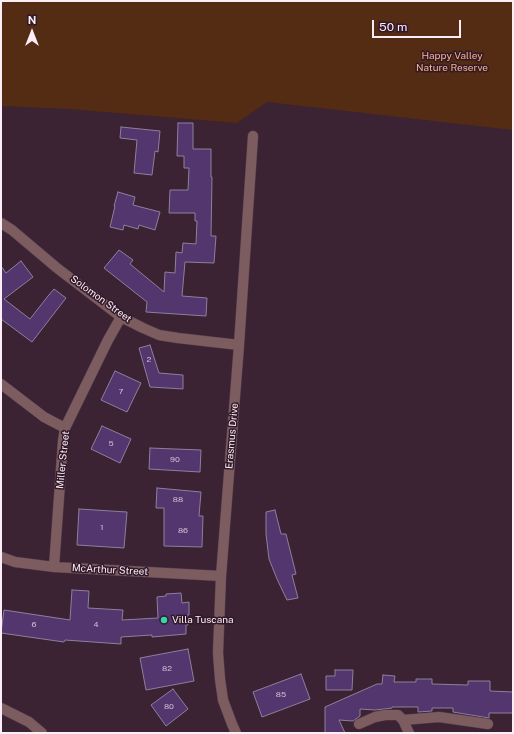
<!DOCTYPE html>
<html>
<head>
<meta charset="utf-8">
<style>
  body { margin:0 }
  #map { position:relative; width:514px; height:734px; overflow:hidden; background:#3b2333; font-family:"Public Sans",sans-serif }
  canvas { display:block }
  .frame { position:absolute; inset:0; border:2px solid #fdedf7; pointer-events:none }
  .north { position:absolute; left:12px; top:12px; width:40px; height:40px; -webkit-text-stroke:3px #301929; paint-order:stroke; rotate:0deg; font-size:11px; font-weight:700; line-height:16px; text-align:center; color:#fdedf7 }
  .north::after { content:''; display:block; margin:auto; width:14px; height:18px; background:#fdedf7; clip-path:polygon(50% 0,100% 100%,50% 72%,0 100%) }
  .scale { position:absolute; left:372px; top:20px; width:89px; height:18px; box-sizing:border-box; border:2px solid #fdedf7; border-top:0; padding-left:5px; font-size:12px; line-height:14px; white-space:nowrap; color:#fdedf7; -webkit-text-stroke:3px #301929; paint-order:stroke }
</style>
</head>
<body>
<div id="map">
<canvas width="514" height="734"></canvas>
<div class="frame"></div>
<div class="north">N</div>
<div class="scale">50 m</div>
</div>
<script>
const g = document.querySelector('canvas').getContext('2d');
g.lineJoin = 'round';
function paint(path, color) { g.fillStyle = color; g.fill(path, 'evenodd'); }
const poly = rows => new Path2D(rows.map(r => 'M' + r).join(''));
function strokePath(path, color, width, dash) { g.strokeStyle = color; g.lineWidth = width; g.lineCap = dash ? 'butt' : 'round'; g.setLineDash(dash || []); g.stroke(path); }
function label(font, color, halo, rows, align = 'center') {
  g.font = font + ' "Public Sans",sans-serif'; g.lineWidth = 3; g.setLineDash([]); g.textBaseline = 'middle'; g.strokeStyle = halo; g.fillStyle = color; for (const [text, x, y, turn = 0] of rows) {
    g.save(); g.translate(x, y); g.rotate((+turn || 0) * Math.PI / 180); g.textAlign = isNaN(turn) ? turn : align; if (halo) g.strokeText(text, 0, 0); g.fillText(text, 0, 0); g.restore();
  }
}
const green = poly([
  [1,1,513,1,513,130,267,102,237,123,69,109,1,106]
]);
const building = poly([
  [178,123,193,123,193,149,211,149,211,177,212,177,211,236,216,236,214,263,185,262,182,296,207,298,206,316,146,312,147,302,104,268,119,250,133,260,130,264,164,292,165,272,175,273,176,252,182,253,183,243,196,244,197,221,195,221,195,213,169,213,170,190,188,190,189,168,184,168,184,156,177,156,178,123],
  [121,127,160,131,158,152,155,151,152,175,134,173,137,140,120,138,121,127],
  [118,192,135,197,133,205,160,212,155,230,139,225,138,229,124,225,123,230,110,227,115,206,114,206,118,192],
  [21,261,33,277,4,299,30,319,48,296,54,289,66,298,32,342,1,319,1,266,6,273,21,261],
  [150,345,159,373,183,375,183,389,150,387,139,348,150,345],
  [115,371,141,383,127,412,101,400,115,371],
  [102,426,131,439,120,463,91,449,102,426],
  [150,448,201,450,200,472,149,469,150,448],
  [157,488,201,492,199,516,203,516,202,547,164,546,164,508,156,508,157,488],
  [79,509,127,512,124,548,77,545,79,509],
  [275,510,281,534,286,534,296,574,292,575,298,598,287,600,277,579,269,559,266,534,266,512,275,510],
  [72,590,89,591,88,608,123,610,122,620,158,618,157,597,166,596,166,594,181,593,182,603,189,602,189,615,187,615,188,625,186,625,186,634,152,637,152,635,121,637,121,644,65,640,64,642,1,633,4,610,70,620,72,590],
  [188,649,194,681,146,690,140,658,188,649],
  [335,670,353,670,352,690,326,690,326,676,335,676,335,670],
  [301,674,310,699,262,717,253,692,301,674],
  [383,675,395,676,394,682,416,682,416,679,432,679,432,684,468,685,468,681,490,681,490,691,513,692,513,713,489,713,489,718,453,712,453,708,432,708,432,711,418,712,418,707,392,707,392,708,384,709,375,710,360,709,360,716,353,721,339,720,345,733,325,733,325,707,377,684,382,684,383,675],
  [173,689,188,709,166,726,151,705,173,689]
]);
const street = poly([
  [1,223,12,230,57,268,121,317,143,328,159,335,178,338,239,345],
  [1,384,44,417,65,428],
  [1,557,15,562,54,567,221,576],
  [54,567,63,441,65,428,108,340,121,317],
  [1,708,29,722,42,733],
  [403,720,439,717,488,724],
  [359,724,375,717,385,715,398,715,403,720,409,733],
  [236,733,232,724,223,700,220,679,218,653,219,627,221,576,239,345,253,136]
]);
const markers = [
  [164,620,4,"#36d4a7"]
];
const numberNames = [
  ["2",149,360],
  ["7",121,392],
  ["5",111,444],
  ["90",175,460],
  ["88",178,500],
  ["1",102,528],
  ["86",183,531],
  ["6",34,625],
  ["4",96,625],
  ["82",167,669],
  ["85",281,695],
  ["80",169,707]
];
const parkNames = [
  ["Happy Valley",452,56],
  ["Nature Reserve",452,68]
];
const streetNames = [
  ["Solomon Street",101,299,36],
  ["Erasmus Drive",232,436,-85],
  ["Miller Street",63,460,-84],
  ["McArthur Street",110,570,3]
];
const poiNames = [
  ["Villa Tuscana",172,620]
];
paint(green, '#542b13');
paint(building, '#52366d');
strokePath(building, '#8d809d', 1);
strokePath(street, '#563f4e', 11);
strokePath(street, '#7c5c5e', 10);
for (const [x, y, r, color] of markers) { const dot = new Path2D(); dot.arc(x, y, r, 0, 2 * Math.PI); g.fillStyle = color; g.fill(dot); strokePath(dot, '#301929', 1.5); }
label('8px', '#d2bfd4', null, numberNames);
label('10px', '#fbb28c', '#301929', parkNames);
label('10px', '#fdedf7', '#301929', streetNames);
label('10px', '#fdedf7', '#301929', poiNames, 'left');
</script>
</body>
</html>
